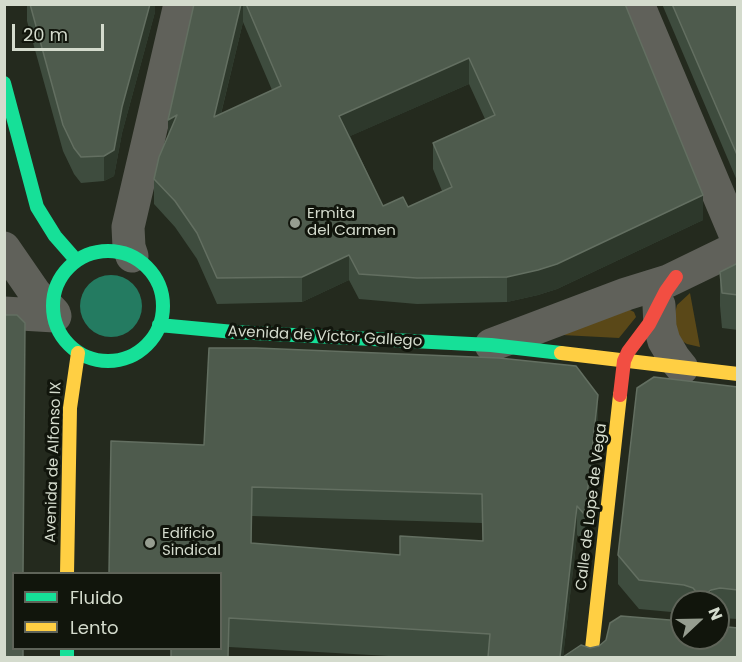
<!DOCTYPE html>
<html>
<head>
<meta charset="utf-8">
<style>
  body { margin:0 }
  #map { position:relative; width:742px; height:662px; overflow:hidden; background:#242a1e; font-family:Poppins,sans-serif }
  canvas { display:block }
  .frame { position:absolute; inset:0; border:6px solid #d4dbcd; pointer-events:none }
  .legend { position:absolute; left:12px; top:572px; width:210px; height:78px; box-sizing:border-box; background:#11150c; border:2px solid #5f6459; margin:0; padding:8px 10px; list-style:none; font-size:18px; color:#d4dbcd }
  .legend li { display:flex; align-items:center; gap:12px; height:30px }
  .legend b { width:30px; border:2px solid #5f6459 }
  .north { position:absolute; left:670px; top:590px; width:60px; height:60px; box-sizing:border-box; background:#11150c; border:2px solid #5f6459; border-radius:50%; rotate:68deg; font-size:16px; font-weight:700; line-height:24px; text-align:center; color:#d4dbcd }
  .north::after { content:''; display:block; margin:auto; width:21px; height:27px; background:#969d90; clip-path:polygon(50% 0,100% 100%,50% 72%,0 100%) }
  .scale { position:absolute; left:12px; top:24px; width:92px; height:27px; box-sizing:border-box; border:3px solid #d4dbcd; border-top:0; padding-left:8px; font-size:18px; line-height:21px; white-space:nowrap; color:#d4dbcd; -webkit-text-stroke:4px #11150c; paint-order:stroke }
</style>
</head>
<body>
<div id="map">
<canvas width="742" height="662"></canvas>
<div class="frame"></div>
<ul class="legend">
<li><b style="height:8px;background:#16e098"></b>Fluido</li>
<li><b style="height:8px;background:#ffcf43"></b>Lento</li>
</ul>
<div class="north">N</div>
<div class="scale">20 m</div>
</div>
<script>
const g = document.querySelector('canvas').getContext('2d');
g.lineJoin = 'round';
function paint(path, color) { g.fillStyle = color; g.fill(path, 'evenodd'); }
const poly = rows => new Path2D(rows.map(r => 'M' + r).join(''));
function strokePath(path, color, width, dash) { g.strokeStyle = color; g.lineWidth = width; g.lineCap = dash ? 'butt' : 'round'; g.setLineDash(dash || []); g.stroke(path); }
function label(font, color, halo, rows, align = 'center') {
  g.font = font + ' Poppins,sans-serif'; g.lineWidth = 6; g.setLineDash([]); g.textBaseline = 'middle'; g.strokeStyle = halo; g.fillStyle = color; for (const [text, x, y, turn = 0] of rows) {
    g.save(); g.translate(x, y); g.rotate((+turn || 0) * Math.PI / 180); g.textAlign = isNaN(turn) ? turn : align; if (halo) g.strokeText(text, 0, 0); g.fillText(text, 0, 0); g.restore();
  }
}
const green = poly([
  [690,293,700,347,687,344,682,341,674,327,675,313,677,305],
  [626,308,634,312,636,317,619,338,562,335]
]);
const water = poly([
  '80 306a31 31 0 1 1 62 0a31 31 0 1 1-62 0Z'
]);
const street = poly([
  [638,4,738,241],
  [4,248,35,293,54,313],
  [132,256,129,247,128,227,180,4],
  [659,305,660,327,664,341,674,358,682,368],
  [4,313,55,316],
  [491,345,626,294,668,281,738,247]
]);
const fast = poly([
  [4,83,37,207,55,236,76,260],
  '53 306a55 55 0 1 1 110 0a55 55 0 1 1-110 0Z',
  [159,325,234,332,491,345,561,353],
  [67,648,67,658]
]);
const slow = poly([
  [561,353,738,374],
  [67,574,70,408,78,353],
  [591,658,620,395]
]);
const jam = poly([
  [620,395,624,361,628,352,649,324,666,291,676,277]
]);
const wall = poly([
  [27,4,155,4,155,12,122,133,114,176,104,181,81,183,74,174,63,151,27,21],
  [194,4,625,4,703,220,557,289,538,295,507,302,417,304,359,299,349,280,302,302,217,304,197,259,175,227,154,204,154,179,168,137],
  [243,22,272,90,221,114],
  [469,84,485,119,433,143,433,169,442,191,408,207,383,206,350,136],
  [662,4,738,4,738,183],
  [738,263,738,330,722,328,720,306,720,272],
  [738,387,738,619,718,618,718,602,682,602,682,613,639,609,618,584,618,555],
  [598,424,585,544,577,535,563,657,406,657,229,647,204,445],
  [252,516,482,523,483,541,400,555,252,543]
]);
const shadedWall = poly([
  [150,4,155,4,155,12,122,133,114,176,104,181,104,156],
  [241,4,243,4,243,22,214,142,214,117],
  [469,58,469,84,339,141,339,116],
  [177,115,168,145,168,120],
  [703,195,703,220,557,289,538,295,507,302,507,277],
  [349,255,349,280,302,302,302,277],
  [598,395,598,424,585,544,585,515],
  [252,487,252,516,251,572,251,543],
  [577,506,577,535,563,657,560,657],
  [711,590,711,602,700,602,703,596]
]);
const building = poly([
  [30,4,150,4,122,107,114,150,104,156,81,157,74,148,63,125,30,4],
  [194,4,241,4,214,117,281,86,246,4,625,4,703,195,557,264,538,270,507,277,417,278,359,274,349,255,302,277,217,278,197,233,175,201,154,179,159,157,177,115,168,120,194,4],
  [469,58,495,115,433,143,452,187,408,207,403,197,383,206,339,116,469,58],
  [672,4,738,4,738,157,672,4],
  [738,263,738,295,722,293,720,272,738,263],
  [4,315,17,315,25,323,23,573,14,573,14,648,23,648,23,657,4,657,4,315],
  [209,348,256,348,499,358,576,366,598,395,585,515,577,506,560,657,488,657,490,634,229,618,228,657,171,657,171,648,220,648,220,573,109,573,111,441,204,445,209,348],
  [252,487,482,494,483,541,400,536,400,555,251,543,252,487],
  [654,377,738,387,738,590,720,588,711,590,703,596,700,602,699,595,693,588,684,585,639,580,618,555,637,388,654,377],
  [621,616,682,621,682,638,718,638,718,626,738,628,738,657,563,657,581,645,590,648,599,646,606,640,610,623,621,616]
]);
const markers = [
  [295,223,6,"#969d90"],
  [150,543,6,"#969d90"]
];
const poiNames = [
  ["Ermita",307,214],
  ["del Carmen",307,231],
  ["Edificio",162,534],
  ["Sindical",162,551]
];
const streetNames = [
  ["Avenida de Víctor Gallego",325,337,3],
  ["Avenida de Alfonso IX",54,462,-88],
  ["Calle de Lope de Vega",592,507,-83]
];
paint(green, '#5a4818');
paint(water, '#247b61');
strokePath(street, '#60615a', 33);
strokePath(fast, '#16e098', 14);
strokePath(slow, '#ffcf43', 14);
strokePath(jam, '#f24e42', 14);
paint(wall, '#3e4c3e');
paint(shadedWall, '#2d382b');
paint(building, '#4e5b4d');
strokePath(building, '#636f61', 1.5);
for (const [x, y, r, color] of markers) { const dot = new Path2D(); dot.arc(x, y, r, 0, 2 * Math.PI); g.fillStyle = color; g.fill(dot); strokePath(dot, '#11150c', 2); }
label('15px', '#d4dbcd', '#11150c', poiNames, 'left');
label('15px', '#d4dbcd', '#11150c', streetNames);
</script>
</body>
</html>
